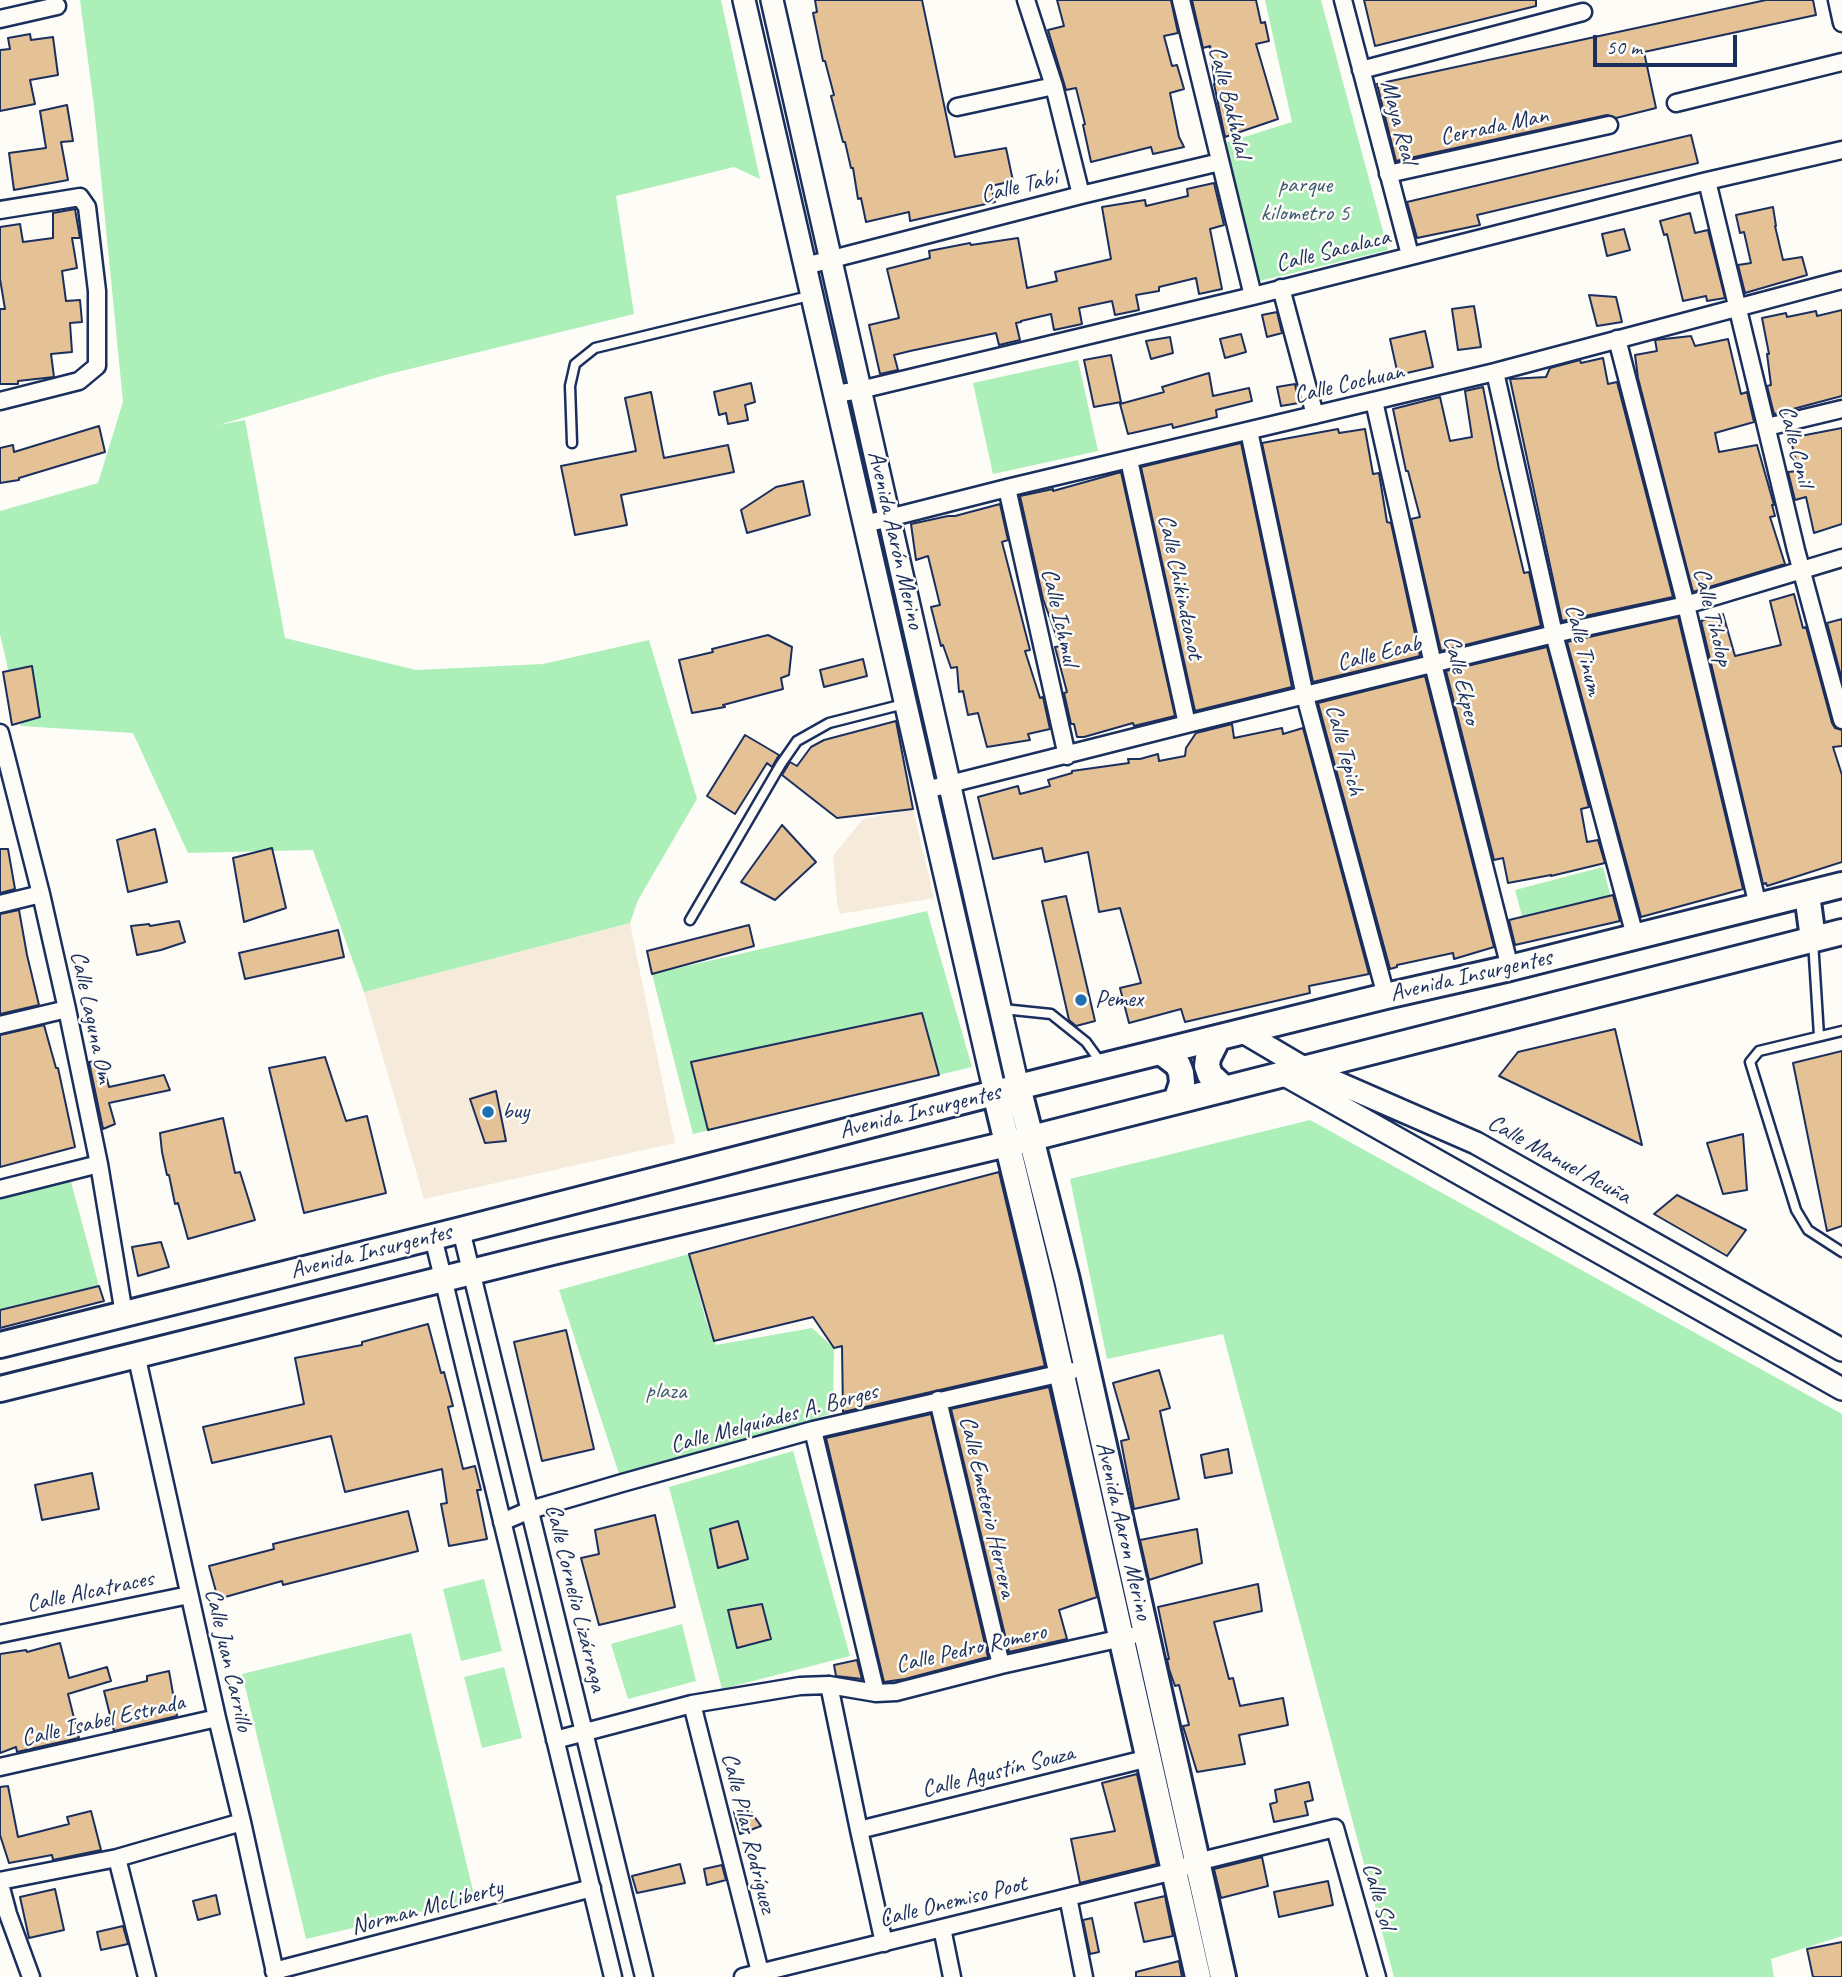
<!DOCTYPE html>
<html>
<head>
<meta charset="utf-8">
<style>
  body { margin:0 }
  #map { position:relative; width:1842px; height:1977px; overflow:hidden; background:#fdfcf7; font-family:Caveat,sans-serif }
  canvas { display:block }
  .scale { position:absolute; left:1593px; top:35px; width:144px; height:32px; box-sizing:border-box; border:4px solid #1b2f5e; border-top:0; padding-left:9px; font-size:21px; line-height:24px; white-space:nowrap; color:#1b2f5e; -webkit-text-stroke:5px #fdfcf7; paint-order:stroke }
</style>
</head>
<body>
<div id="map">
<canvas width="1842" height="1977"></canvas>
<div class="scale">50 m</div>
</div>
<script>
const g = document.querySelector('canvas').getContext('2d');
g.lineJoin = 'round';
function paint(path, color) { g.fillStyle = color; g.fill(path, 'evenodd'); }
const poly = rows => new Path2D(rows.map(r => 'M' + r).join(''));
function strokePath(path, color, width, dash) { g.strokeStyle = color; g.lineWidth = width; g.lineCap = dash ? 'butt' : 'round'; g.setLineDash(dash || []); g.stroke(path); }
function label(font, color, halo, rows, align = 'center') {
  g.font = font + ' Caveat,sans-serif'; g.lineWidth = 5; g.setLineDash([]); g.textBaseline = 'middle'; g.strokeStyle = halo; g.fillStyle = color; for (const [text, x, y, turn = 0] of rows) {
    g.save(); g.translate(x, y); g.rotate((+turn || 0) * Math.PI / 180); g.textAlign = isNaN(turn) ? turn : align; if (halo) g.strokeText(text, 0, 0); g.fillText(text, 0, 0); g.restore();
  }
}
const built = poly([
  [913,809,934,898,840,914,837,903,833,856,863,819],
  [630,923,675,1143,424,1199,364,992]
]);
const green = poly([
  [80,0,721,0,760,179,734,167,616,196,634,314,385,375,219,425,245,420,285,638,416,670,543,664,649,640,697,799,638,900,630,923,364,992,313,850,188,853,133,733,21,726,0,634,0,511,98,483,123,402,94,106],
  [1265,0,1321,0,1388,250,1255,282,1225,143,1292,122],
  [1078,360,1098,451,993,474,973,383],
  [1603,867,1613,905,1525,927,1515,890],
  [927,911,972,1067,693,1134,652,974],
  [1310,1120,1842,1414,1842,1936,1771,1959,1774,1977,1394,1977,1223,1334,1107,1359,1070,1179],
  [70,1178,99,1286,0,1310,0,1195],
  [689,1254,705,1318,716,1345,812,1328,834,1348,833,1413,621,1480,559,1290],
  [793,1451,850,1656,722,1689,669,1487],
  [484,1579,502,1651,461,1661,443,1589],
  [682,1624,696,1681,628,1699,611,1644],
  [411,1633,475,1899,306,1939,242,1674],
  [504,1667,522,1738,482,1748,464,1677]
]);
const building = poly([
  [815,0,922,0,955,157,1006,148,1013,181,991,186,995,202,910,221,909,212,866,222,861,198,858,199,853,168,851,168,845,142,843,142,831,96,834,95,825,61,823,61,813,13,817,12,815,0],
  [1057,0,1171,0,1178,33,1164,36,1172,66,1177,65,1184,89,1170,93,1179,137,1184,147,1153,154,1151,147,1091,162,1083,125,1085,124,1076,88,1066,90,1048,30,1064,26,1057,0],
  [1192,0,1256,0,1261,23,1265,22,1269,41,1256,44,1278,119,1225,137,1214,84,1215,84,1210,46,1203,48,1192,0],
  [1364,0,1536,0,1536,6,1375,46,1364,0],
  [1766,0,1813,0,1816,15,1644,52,1656,108,1616,118,1607,115,1396,161,1377,84,1766,0],
  [30,34,31,40,53,37,58,75,30,80,35,104,0,111,0,50,10,49,8,38,30,34],
  [67,105,73,141,61,142,68,180,14,190,9,153,46,148,40,111,67,105],
  [1691,135,1698,163,1477,215,1480,225,1417,238,1407,202,1691,135],
  [1214,183,1224,225,1210,229,1222,289,1199,294,1196,278,1159,287,1159,291,1136,295,1139,310,1115,315,1112,301,1079,308,1082,324,1054,330,1051,314,1021,321,1021,322,1016,323,1020,340,999,345,996,333,910,351,894,355,898,370,880,374,869,325,899,318,887,269,930,258,929,251,970,243,971,245,1018,238,1027,288,1057,281,1055,272,1111,259,1102,207,1145,200,1146,206,1188,196,1187,189,1214,183],
  [1773,207,1776,226,1775,226,1783,260,1802,257,1807,275,1745,293,1738,265,1751,263,1744,232,1740,233,1736,215,1773,207],
  [75,209,80,238,72,238,77,268,62,271,66,301,80,300,82,322,70,323,72,352,51,354,54,377,18,381,18,384,0,384,0,309,5,309,0,279,0,227,20,224,23,242,53,238,53,213,75,209],
  [1690,213,1695,233,1708,230,1725,298,1707,301,1706,296,1683,301,1667,234,1664,235,1660,221,1690,213],
  [1624,229,1630,250,1607,256,1602,234,1624,229],
  [1589,295,1616,297,1622,322,1597,326,1589,295],
  [1474,306,1481,347,1458,350,1452,309,1474,306],
  [1842,310,1842,396,1774,414,1767,386,1771,385,1767,354,1769,354,1762,318,1786,313,1787,317,1816,311,1817,316,1842,310],
  [1277,312,1282,333,1267,337,1262,315,1277,312],
  [1425,331,1433,367,1398,375,1390,339,1425,331],
  [1241,334,1246,352,1225,358,1220,339,1241,334],
  [1691,336,1695,346,1728,339,1741,394,1747,392,1754,422,1715,433,1719,452,1757,445,1774,505,1772,505,1775,516,1770,517,1785,564,1693,592,1638,378,1635,355,1657,351,1655,340,1691,336],
  [1170,337,1173,353,1151,359,1146,341,1170,337],
  [1111,355,1121,402,1094,407,1084,360,1111,355],
  [1603,358,1608,384,1617,382,1673,597,1562,621,1510,379,1546,377,1550,368,1580,360,1581,363,1603,358],
  [1209,373,1213,396,1249,388,1252,401,1216,410,1217,417,1173,428,1172,424,1128,434,1120,404,1164,392,1162,387,1209,373],
  [751,383,755,402,745,405,748,420,728,424,726,413,719,415,714,392,751,383],
  [1295,384,1299,403,1281,406,1277,387,1295,384],
  [1483,387,1499,469,1524,573,1529,572,1541,626,1441,651,1411,519,1420,517,1408,471,1406,471,1393,409,1440,397,1450,441,1472,437,1465,391,1483,387],
  [651,392,664,458,728,445,734,472,621,495,627,525,575,535,561,466,636,451,625,398,651,392],
  [99,426,105,452,19,478,19,480,0,483,0,448,13,445,14,452,99,426],
  [1842,428,1842,524,1814,533,1806,497,1795,500,1788,472,1799,471,1790,438,1842,428],
  [1338,429,1339,433,1365,429,1373,474,1379,473,1387,522,1391,523,1420,656,1313,682,1262,443,1338,429],
  [1241,443,1292,687,1195,711,1141,467,1241,443],
  [1121,472,1175,716,1134,726,1133,723,1084,737,1077,737,1074,724,1071,724,1064,693,1067,692,1055,647,1060,646,1043,599,1020,496,1053,489,1053,491,1121,472],
  [803,481,810,515,747,533,741,510,776,487,803,481],
  [1000,504,1008,540,1002,542,1030,650,1025,651,1040,698,1043,697,1050,729,1028,734,1030,740,987,747,978,713,968,715,963,691,959,692,957,667,951,668,943,645,941,646,931,607,940,605,928,556,916,560,911,524,948,516,955,516,1000,504],
  [1794,594,1803,628,1806,627,1832,723,1835,728,1842,730,1842,746,1833,747,1842,775,1842,862,1767,886,1766,883,1763,884,1701,621,1723,614,1735,656,1781,645,1770,601,1794,594],
  [1678,617,1743,889,1641,917,1567,642,1678,617],
  [1842,619,1842,680,1827,623,1842,619],
  [768,635,792,647,789,675,781,678,783,689,723,705,725,707,692,713,679,660,713,652,712,649,768,635],
  [1547,647,1589,807,1581,809,1587,842,1598,840,1605,863,1551,876,1551,875,1508,883,1503,858,1494,860,1446,671,1547,647],
  [863,659,867,676,824,687,820,670,863,659],
  [32,666,40,717,12,725,3,672,32,666],
  [1425,676,1494,947,1454,959,1453,953,1397,965,1397,967,1390,969,1318,703,1425,676],
  [896,721,913,809,837,818,782,775,790,762,797,766,811,747,824,740,896,721],
  [1232,724,1234,738,1282,728,1283,734,1303,728,1369,974,1309,986,1310,993,1185,1022,1181,1009,1129,1023,1120,988,1141,983,1120,908,1099,912,1088,852,1045,862,1042,848,993,859,978,797,1018,786,1020,794,1050,786,1048,780,1072,773,1072,771,1129,763,1128,759,1140,759,1158,754,1159,761,1185,756,1186,748,1196,733,1232,724],
  [745,735,779,755,772,767,767,763,735,814,707,796,745,735],
  [782,825,816,862,775,900,741,882,782,825],
  [155,829,167,882,128,892,117,840,155,829],
  [272,848,286,908,244,922,233,858,272,848],
  [0,849,8,849,15,889,0,893,0,849],
  [1613,895,1620,921,1515,945,1509,920,1613,895],
  [1066,896,1095,1021,1076,1026,1069,1020,1042,901,1066,896],
  [19,910,27,955,39,1005,0,1014,0,914,19,910],
  [179,921,185,942,161,950,137,955,131,926,149,924,150,926,179,921],
  [749,925,754,946,652,974,647,951,749,925],
  [338,930,344,957,245,979,239,953,338,930],
  [922,1013,939,1075,708,1130,691,1062,922,1013],
  [44,1025,56,1068,58,1068,75,1147,0,1167,0,1035,44,1025],
  [1615,1029,1642,1145,1499,1076,1518,1052,1615,1029],
  [1842,1051,1842,1226,1827,1231,1793,1063,1842,1051],
  [325,1057,346,1121,367,1116,386,1193,304,1213,269,1068,325,1057],
  [102,1060,109,1087,164,1075,170,1090,109,1103,115,1124,103,1129,89,1062,102,1060],
  [496,1091,506,1141,485,1143,470,1099,496,1091],
  [223,1118,235,1173,240,1172,255,1220,188,1239,178,1203,175,1204,169,1175,167,1175,162,1152,160,1133,223,1118],
  [1743,1134,1747,1190,1723,1194,1707,1143,1743,1134],
  [999,1172,1045,1366,843,1412,842,1346,834,1348,813,1317,714,1341,689,1254,999,1172],
  [1677,1195,1746,1230,1727,1256,1654,1214,1677,1195],
  [161,1242,169,1267,138,1276,132,1247,161,1242],
  [99,1286,104,1301,0,1328,0,1310,99,1286],
  [428,1324,441,1373,444,1372,453,1406,448,1407,463,1469,475,1466,481,1490,477,1490,487,1539,449,1546,441,1504,447,1503,442,1469,345,1492,331,1436,212,1463,203,1427,304,1404,295,1358,362,1345,362,1342,428,1324],
  [566,1330,594,1449,542,1461,514,1342,566,1330],
  [1159,1370,1170,1408,1160,1411,1179,1499,1134,1509,1121,1441,1129,1439,1113,1383,1159,1370],
  [1049,1387,1097,1597,1059,1610,1067,1639,1009,1652,951,1409,1049,1387],
  [931,1414,988,1657,905,1679,884,1682,826,1438,931,1414],
  [1228,1449,1232,1473,1205,1478,1201,1455,1228,1449],
  [92,1473,99,1509,42,1520,35,1485,92,1473],
  [408,1511,418,1551,283,1585,282,1581,218,1599,209,1566,274,1549,273,1544,408,1511],
  [655,1515,675,1607,599,1625,581,1558,599,1554,595,1530,655,1515],
  [738,1521,748,1559,718,1568,710,1529,738,1521],
  [1197,1529,1202,1563,1149,1580,1140,1540,1197,1529],
  [1258,1584,1262,1611,1214,1622,1229,1679,1233,1678,1240,1706,1283,1698,1288,1725,1239,1735,1245,1764,1197,1772,1183,1726,1189,1725,1179,1685,1175,1686,1169,1669,1167,1659,1169,1659,1158,1607,1258,1584],
  [762,1604,771,1639,737,1648,728,1610,762,1604],
  [60,1643,69,1678,107,1667,111,1681,68,1694,79,1738,17,1752,16,1747,0,1753,0,1654,26,1650,27,1652,60,1643],
  [857,1660,862,1679,836,1676,834,1665,857,1660],
  [169,1671,177,1716,114,1731,104,1691,147,1681,147,1676,169,1671],
  [1137,1774,1157,1864,1080,1883,1071,1839,1115,1831,1102,1783,1137,1774],
  [1309,1782,1313,1800,1305,1802,1308,1815,1274,1822,1270,1804,1277,1802,1275,1790,1309,1782],
  [8,1786,18,1837,69,1824,67,1817,91,1811,101,1850,53,1860,52,1855,9,1863,0,1835,0,1787,8,1786],
  [749,1809,761,1826,740,1834,734,1812,749,1809],
  [1262,1857,1268,1886,1221,1898,1214,1869,1262,1857],
  [680,1864,685,1883,637,1893,632,1876,680,1864],
  [722,1865,726,1880,707,1885,704,1869,722,1865],
  [1328,1881,1333,1905,1279,1917,1274,1892,1328,1881],
  [55,1889,64,1930,29,1938,20,1897,55,1889],
  [216,1895,220,1914,198,1920,193,1901,216,1895],
  [1165,1896,1173,1936,1144,1942,1135,1903,1165,1896],
  [1092,1918,1099,1952,1090,1954,1083,1920,1092,1918],
  [123,1926,128,1944,101,1950,97,1932,123,1926],
  [1842,1942,1842,1977,1813,1977,1807,1949,1842,1942],
  [1179,1961,1182,1977,1136,1977,1136,1972,1179,1961]
]);
const lane = poly([
  [572,443,570,386,575,364,595,348,809,296],
  [690,920,781,764,797,741,829,723,904,704],
  [1813,941,1819,1036],
  [1003,1009,1051,1014,1086,1042,1102,1064],
  [1842,1031,1759,1051,1750,1062,1796,1210,1808,1230,1842,1252]
]);
const street = poly([
  [1026,0,1054,86,1081,195],
  [1181,0,1253,296],
  [1343,0,1410,255],
  [1837,0,1842,23],
  [0,19,57,6],
  [1361,70,1583,12],
  [1676,103,1842,62],
  [957,107,1054,86],
  [1388,174,1609,125],
  [1707,181,1796,550,1842,720],
  [0,210,80,197,87,207,97,291,97,366,79,381,0,401],
  [805,266,1081,195,1220,162],
  [1281,288,1315,415],
  [1617,339,1686,605,1758,906],
  [1495,372,1554,634,1635,936],
  [835,394,860,390,1253,296,1707,181,1842,150],
  [1374,401,1433,664,1510,968],
  [1767,427,1842,409],
  [1249,431,1305,696,1386,996],
  [1129,460,1187,724],
  [1007,488,1067,756],
  [865,524,1007,488,1495,372,1842,280],
  [0,733,41,894,67,1009,99,1164,124,1314],
  [926,790,1187,724,1554,634,1686,605,1842,558],
  [0,904,41,894],
  [0,1025,67,1009],
  [0,1189,99,1164],
  [461,1230,644,1977],
  [433,1237,613,1977],
  [136,1354,217,1718,242,1822,276,1977],
  [938,1400,1001,1665],
  [813,1430,876,1693],
  [502,1522,530,1510,622,1483,813,1430,1071,1371],
  [0,1634,189,1595],
  [829,1685,859,1830,884,1943],
  [692,1704,760,1972],
  [555,1740,692,1704,800,1686,829,1685,876,1693,896,1692,1001,1665,1131,1636],
  [0,1767,217,1718],
  [859,1830,1149,1758],
  [117,1858,147,1977],
  [0,1881,117,1858,242,1822],
  [0,1884,8,1914,31,1977],
  [1068,1897,1084,1977],
  [942,1928,952,1977],
  [274,1971,592,1888],
  [743,1977,1174,1871,1197,1862,1335,1828,1377,1977]
]);
const secondary = poly([
  [744,0,995,1093],
  [772,0,1018,1087],
  [1243,1032,1304,1068,1476,1143,1842,1350],
  [1283,1074,1842,1389]
]);
const primary = poly([
  [1807,894,1813,939],
  [1218,1038,1208,1058,1207,1066,1210,1075,1225,1089],
  [1161,1052,1178,1065,1181,1073,1182,1083,1176,1101],
  [1018,1087,1067,1280,1223,1977],
  [995,1093,1042,1287,1198,1977],
  [0,1345,461,1230,1018,1087,1386,996,1510,968,1842,885],
  [0,1389,552,1252,1032,1138,1842,932]
]);
const markers = [
  [1081,1000,7,"#1f6fb2"],
  [488,1112,7,"#1f6fb2"]
];
const streetNames = [
  ["Calle Bakhalal",1229,102,76],
  ["Maya Real",1398,122,75],
  ["Cerrada Man",1494,127,-12],
  ["Calle Tabí",1019,187,-14],
  ["Calle Sacalaca",1333,251,-14],
  ["Calle Cochuan",1349,384,-13],
  ["Calle Conil",1795,446,76],
  ["Avenida Aarón Merino",895,540,77],
  ["Calle Chikindzonot",1180,587,78],
  ["Calle Ichmul",1059,617,77],
  ["Calle Tiholop",1712,617,76],
  ["Calle Tinum",1583,650,76],
  ["Calle Ecab",1379,654,-14],
  ["Calle Ekpeo",1461,680,76],
  ["Calle Tepich",1344,750,75],
  ["Avenida Insurgentes",1471,976,-13],
  ["Calle Laguna Om",91,1017,78],
  ["Avenida Insurgentes",920,1112,-14],
  ["Calle Manuel Acuña",1559,1160,29],
  ["Avenida Insurgentes",371,1252,-14],
  ["Calle Melquíades A. Borges",774,1419,-15],
  ["Calle Emeterio Herrera",987,1507,77],
  ["Avenida Aaron Merino",1123,1531,77],
  ["Calle Alcatraces",90,1592,-12],
  ["Calle Cornelio Lizárraga",575,1598,76],
  ["Calle Pedro Romero",971,1649,-13],
  ["Calle Juan Carrillo",228,1660,77],
  ["Calle Isabel Estrada",103,1721,-13],
  ["Calle Agustín Souza",998,1772,-14],
  ["Calle Pilar Rodríguez",748,1833,76],
  ["Calle Sol",1378,1896,74],
  ["Calle Onemiso Poot",953,1902,-14],
  ["Norman McLiberty",427,1908,-15]
];
const parkNames = [
  ["parque",1305,186],
  ["kilometro 5",1305,214],
  ["plaza",666,1392]
];
const poiNames = [
  ["Pemex",1095,1000],
  ["buy",502,1112]
];
paint(built, '#f6eada');
paint(green, '#adefb8');
paint(building, '#e5c196');
strokePath(building, '#1b2f5e', 2);
strokePath(lane, '#1b2f5e', 13);
strokePath(street, '#1b2f5e', 21);
strokePath(secondary, '#1b2f5e', 26);
strokePath(primary, '#1b2f5e', 30);
strokePath(lane, '#fdfcf7', 8);
strokePath(street, '#fdfcf7', 16);
strokePath(secondary, '#fdfcf7', 21);
strokePath(primary, '#fdfcf7', 24);
for (const [x, y, r, color] of markers) { const dot = new Path2D(); dot.arc(x, y, r, 0, 2 * Math.PI); g.fillStyle = color; g.fill(dot); strokePath(dot, '#fdfcf7', 2.5); }
label('24px', '#1b2f5e', '#fdfcf7', streetNames);
label('24px', '#405f74', '#fdfcf7', parkNames);
label('24px', '#1b2f5e', '#fdfcf7', poiNames, 'left');
</script>
</body>
</html>
